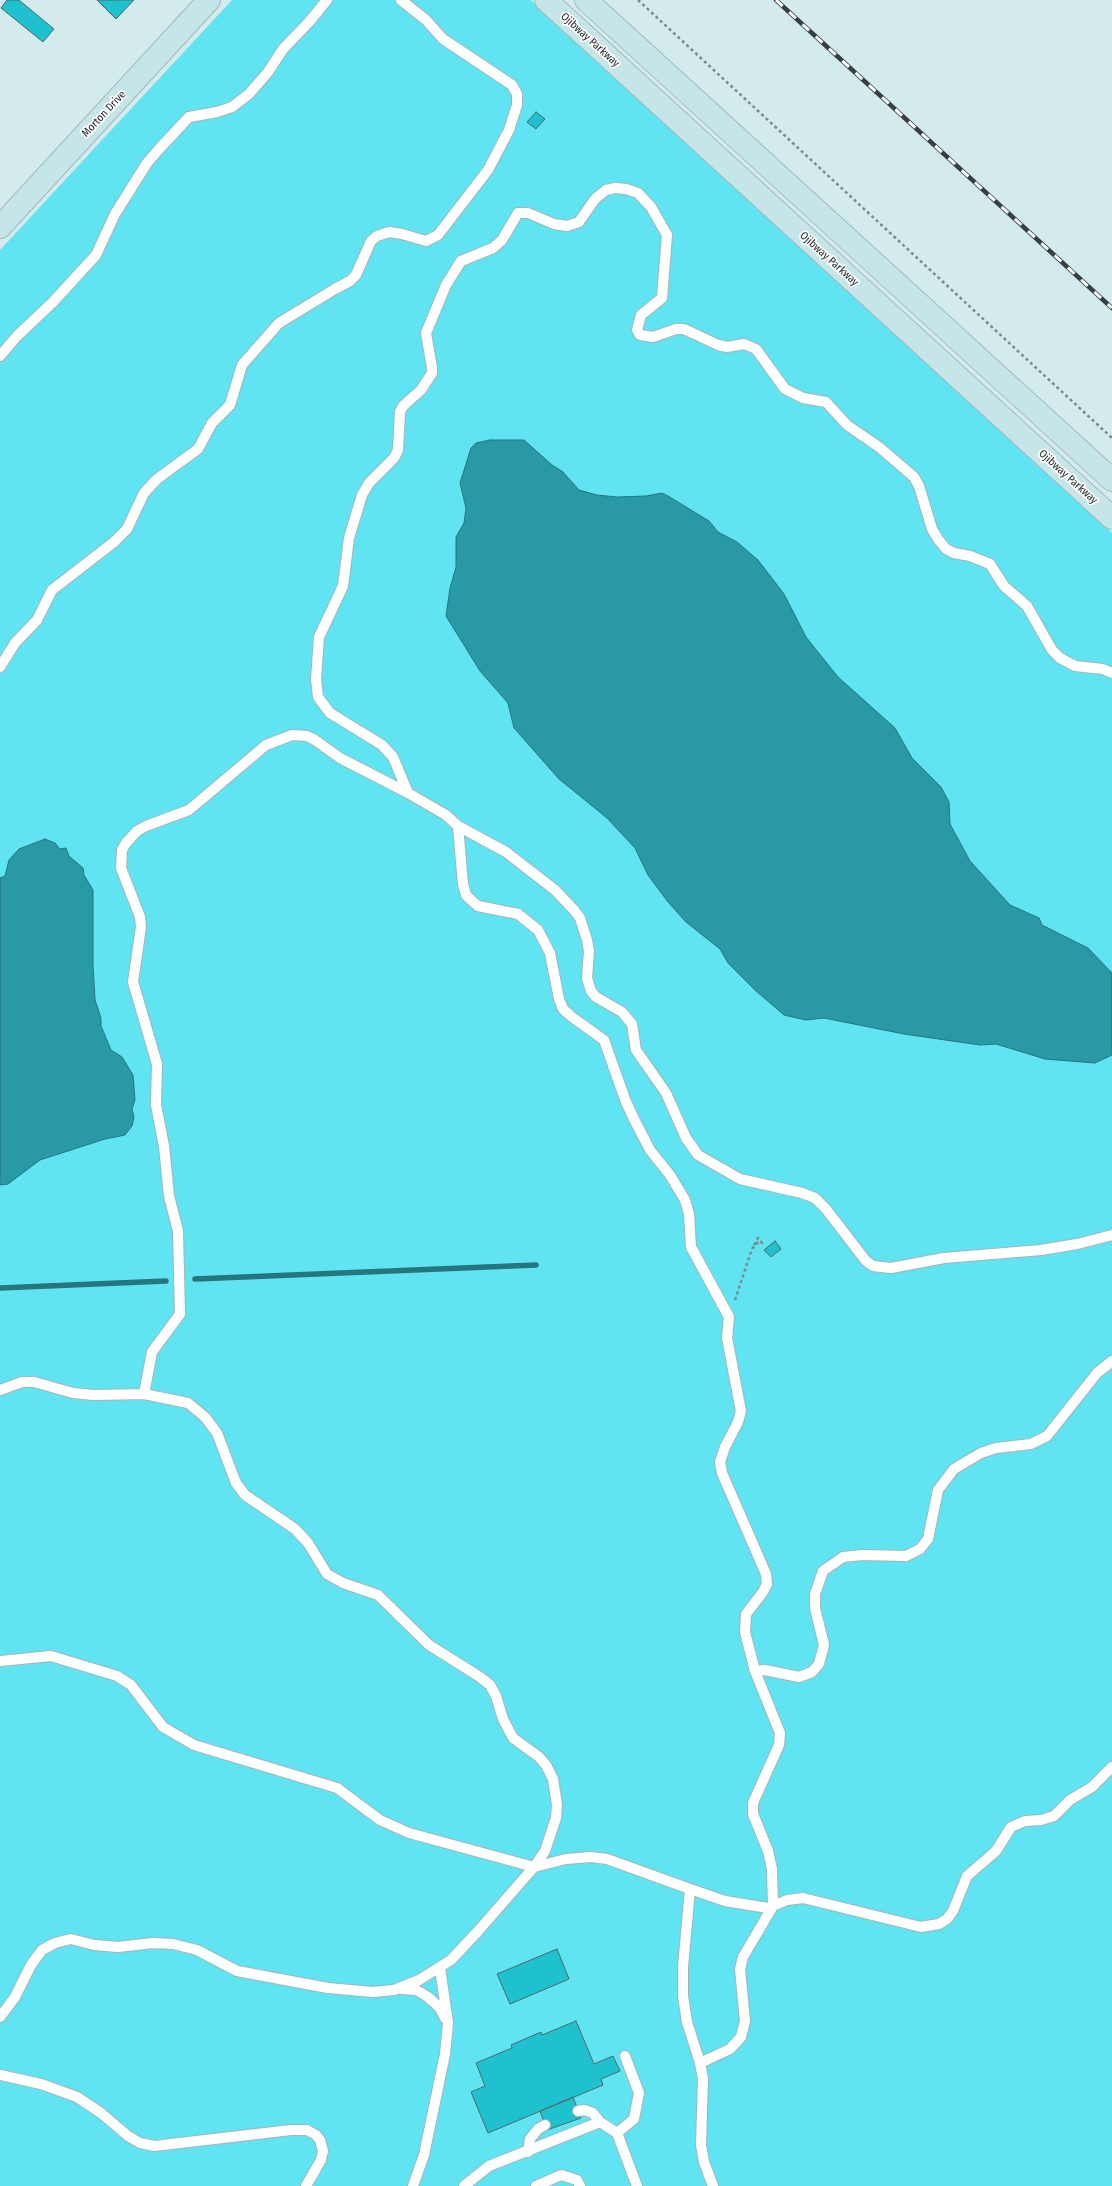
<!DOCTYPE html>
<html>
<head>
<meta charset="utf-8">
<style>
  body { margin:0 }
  canvas { display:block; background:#d4ebed }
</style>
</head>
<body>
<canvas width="1112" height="2186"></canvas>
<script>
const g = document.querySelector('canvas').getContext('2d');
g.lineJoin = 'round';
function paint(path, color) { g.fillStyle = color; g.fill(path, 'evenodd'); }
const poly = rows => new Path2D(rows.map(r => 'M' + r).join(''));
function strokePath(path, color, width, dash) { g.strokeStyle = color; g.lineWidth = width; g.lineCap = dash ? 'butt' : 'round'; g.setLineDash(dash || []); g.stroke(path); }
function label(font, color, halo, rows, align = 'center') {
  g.font = font + ' "Fira Sans Condensed",sans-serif'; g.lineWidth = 3.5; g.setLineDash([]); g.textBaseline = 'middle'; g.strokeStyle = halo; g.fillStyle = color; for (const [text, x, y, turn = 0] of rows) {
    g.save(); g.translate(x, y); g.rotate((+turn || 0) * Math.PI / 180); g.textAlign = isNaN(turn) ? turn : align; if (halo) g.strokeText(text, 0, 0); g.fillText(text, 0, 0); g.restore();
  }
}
const green = poly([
  [232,0,531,0,1112,533,1112,2186,0,2186,0,250]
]);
const water = poly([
  [490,440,524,440,552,465,563,472,579,490,597,495,617,497,646,496,662,493,668,496,709,521,718,532,737,542,758,560,784,594,806,637,838,677,895,728,912,758,941,787,949,802,950,824,970,861,1010,905,1039,918,1042,925,1088,948,1112,973,1112,1055,1095,1063,1045,1059,996,1044,980,1045,904,1034,824,1018,806,1020,784,1015,756,991,728,963,720,949,686,922,668,902,648,875,635,848,607,818,559,779,514,728,508,703,480,671,446,616,450,588,456,567,456,537,464,523,466,508,460,483,471,448,476,443,490,440],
  [45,839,55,843,60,849,66,848,69,856,83,868,84,875,93,890,93,965,95,1000,101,1018,101,1026,111,1050,122,1057,133,1075,135,1100,132,1109,134,1117,132,1126,125,1135,105,1139,40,1160,8,1184,0,1185,0,878,5,876,9,860,19,849,45,839]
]);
const stream = poly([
  [195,1279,536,1265],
  [0,1288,166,1281]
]);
const building = poly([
  [7,0,19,0,54,29,43,42,1,8,7,0],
  [97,0,134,0,116,19,97,0],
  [536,112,545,119,536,129,527,122,536,112],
  [775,1241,781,1249,771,1257,764,1250,775,1241],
  [557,1949,569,1979,510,2004,497,1974,557,1949],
  [576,2021,594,2064,613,2056,620,2071,601,2079,603,2085,488,2133,471,2092,485,2086,476,2063,512,2048,511,2045,541,2032,542,2035,576,2021],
  [573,2097,581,2118,547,2130,540,2111,573,2097]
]);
const path = poly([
  [638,0,1112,438],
  [735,1300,752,1249,757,1243,762,1243,758,1238,752,1249]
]);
const lane = poly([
  [0,356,17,336,53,302,96,255,115,214,147,163,160,148,189,117,217,112,232,107,249,94,268,72,283,49,309,22,327,0],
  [0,667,15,643,37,620,52,590,114,542,127,529,144,493,157,479,198,449,212,423,230,405,242,365,279,323,335,289,350,281,356,275,371,241,377,236,389,232,402,234,426,241,438,235,488,170,509,130,517,105,517,94,512,85,443,39,426,20,401,0],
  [408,793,446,815,458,826,463,884,466,895,471,900,478,906,518,914,538,930,550,953,559,999,563,1009,572,1017,604,1040,626,1102,635,1121,650,1150,670,1175,685,1200,689,1214,691,1247,729,1317,727,1338,741,1411,738,1422,725,1447,720,1462,722,1473,766,1574,767,1584,763,1592,746,1614,745,1632,755,1671,780,1733,779,1745,753,1803,753,1814,768,1851,772,1869,773,1906,787,1900,803,1898,921,1927,939,1924,947,1919,953,1911,967,1876,996,1851,1011,1827,1025,1821,1041,1820,1054,1816,1070,1800,1092,1787,1112,1767],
  [458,826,506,852,555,890,574,910,580,918,587,940,589,951,587,978,591,991,596,997,622,1012,632,1024,636,1050,666,1093,686,1138,698,1155,740,1179,802,1193,815,1198,826,1209,866,1261,873,1266,891,1268,944,1258,1041,1250,1077,1244,1112,1235],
  [0,1390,22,1382,34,1382,73,1393,94,1395,144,1394,188,1403,205,1417,217,1433,236,1483,245,1495,295,1529,308,1543,327,1574,343,1583,378,1595,429,1645,480,1677,490,1685,496,1696,503,1719,513,1738,539,1757,546,1765,553,1779,557,1805,556,1818,545,1851,534,1867],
  [144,1394,152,1352,180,1314,178,1231,169,1196,164,1146,156,1105,157,1064,133,982,141,927,140,917,121,868,122,850,126,843,137,831,146,826,189,810,266,745,292,735,307,736,315,740,340,758,408,793,393,757,382,745,330,713,318,697,316,679,319,637,343,586,349,538,362,495,369,483,394,458,398,450,400,412,403,406,421,390,432,373,432,368,426,333,446,285,461,261,493,248,502,240,518,213,528,213,554,224,567,226,579,222,595,199,606,190,615,188,626,189,638,193,651,207,667,235,662,298,641,315,637,330,640,335,653,337,676,329,684,329,718,345,727,347,744,344,756,349,785,389,803,398,826,402,847,425,879,447,914,477,919,486,932,529,938,539,946,549,954,553,970,556,990,564,1004,586,1027,606,1052,650,1060,658,1075,666,1103,669,1112,673],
  [0,1661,51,1656,117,1676,131,1685,163,1727,194,1745,337,1788,380,1820,409,1833,534,1867,479,1930,451,1960,419,1980,394,1990,373,1992,328,1988,237,1971,197,1950,173,1944,153,1943,118,1947,94,1945,71,1939,55,1943,42,1950,31,1965,15,1997,0,2017],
  [755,1671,765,1670,799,1677,812,1672,819,1664,824,1645,815,1608,815,1594,823,1571,843,1557,862,1555,906,1556,920,1549,928,1539,938,1490,954,1469,981,1453,996,1448,1031,1444,1047,1436,1097,1373,1112,1361],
  [534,1867,566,1859,591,1857,607,1859,690,1889],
  [401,1989,416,1990,428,1997,440,2008,445,2018],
  [700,2063,730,2049,741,2037,745,2021,740,1969,743,1957,773,1906,768,1908,725,1901,690,1889,683,1967,683,1996,687,2022,700,2063,703,2079,701,2145,704,2162,713,2186],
  [0,2075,41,2084,77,2097,101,2113,128,2136,140,2143,154,2146,291,2130,307,2130,316,2135,320,2140,323,2151,321,2160,306,2186],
  [578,2111,584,2110,593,2113,600,2122],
  [617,2133,634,2119,639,2093,625,2056],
  [528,2152,530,2139,538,2129,545,2125],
  [413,2186,424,2155,445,2054,448,2023,440,1968],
  [464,2186,489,2166,600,2122,617,2133,637,2186],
  [536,2186,561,2175,577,2180,580,2186]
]);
const secondary = poly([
  [546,0,1112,518],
  [586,0,1112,480],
  [0,227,209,0]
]);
const rail = poly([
  [776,0,1112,308]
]);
const streetNames = [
  ["Ojibway Parkway",590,40,42],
  ["Morton Drive",104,114,-47],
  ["Ojibway Parkway",829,259,42],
  ["Ojibway Parkway",1068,477,42]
];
paint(green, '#60e4f1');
paint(water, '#299aa5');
strokePath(water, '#25767e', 1);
strokePath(stream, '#25767e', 5.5);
paint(building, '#20c1cf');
strokePath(building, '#536769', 1);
strokePath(lane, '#a1b7ba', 12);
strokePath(secondary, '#a1b7ba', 24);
strokePath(path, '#7b8b8d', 2.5, [3, 3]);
strokePath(lane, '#fff', 10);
strokePath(secondary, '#c5e5e8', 22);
strokePath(rail, '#364041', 4.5);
strokePath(rail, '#fff', 3, [9]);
label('11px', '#1b2324', '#fff', streetNames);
</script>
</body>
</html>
